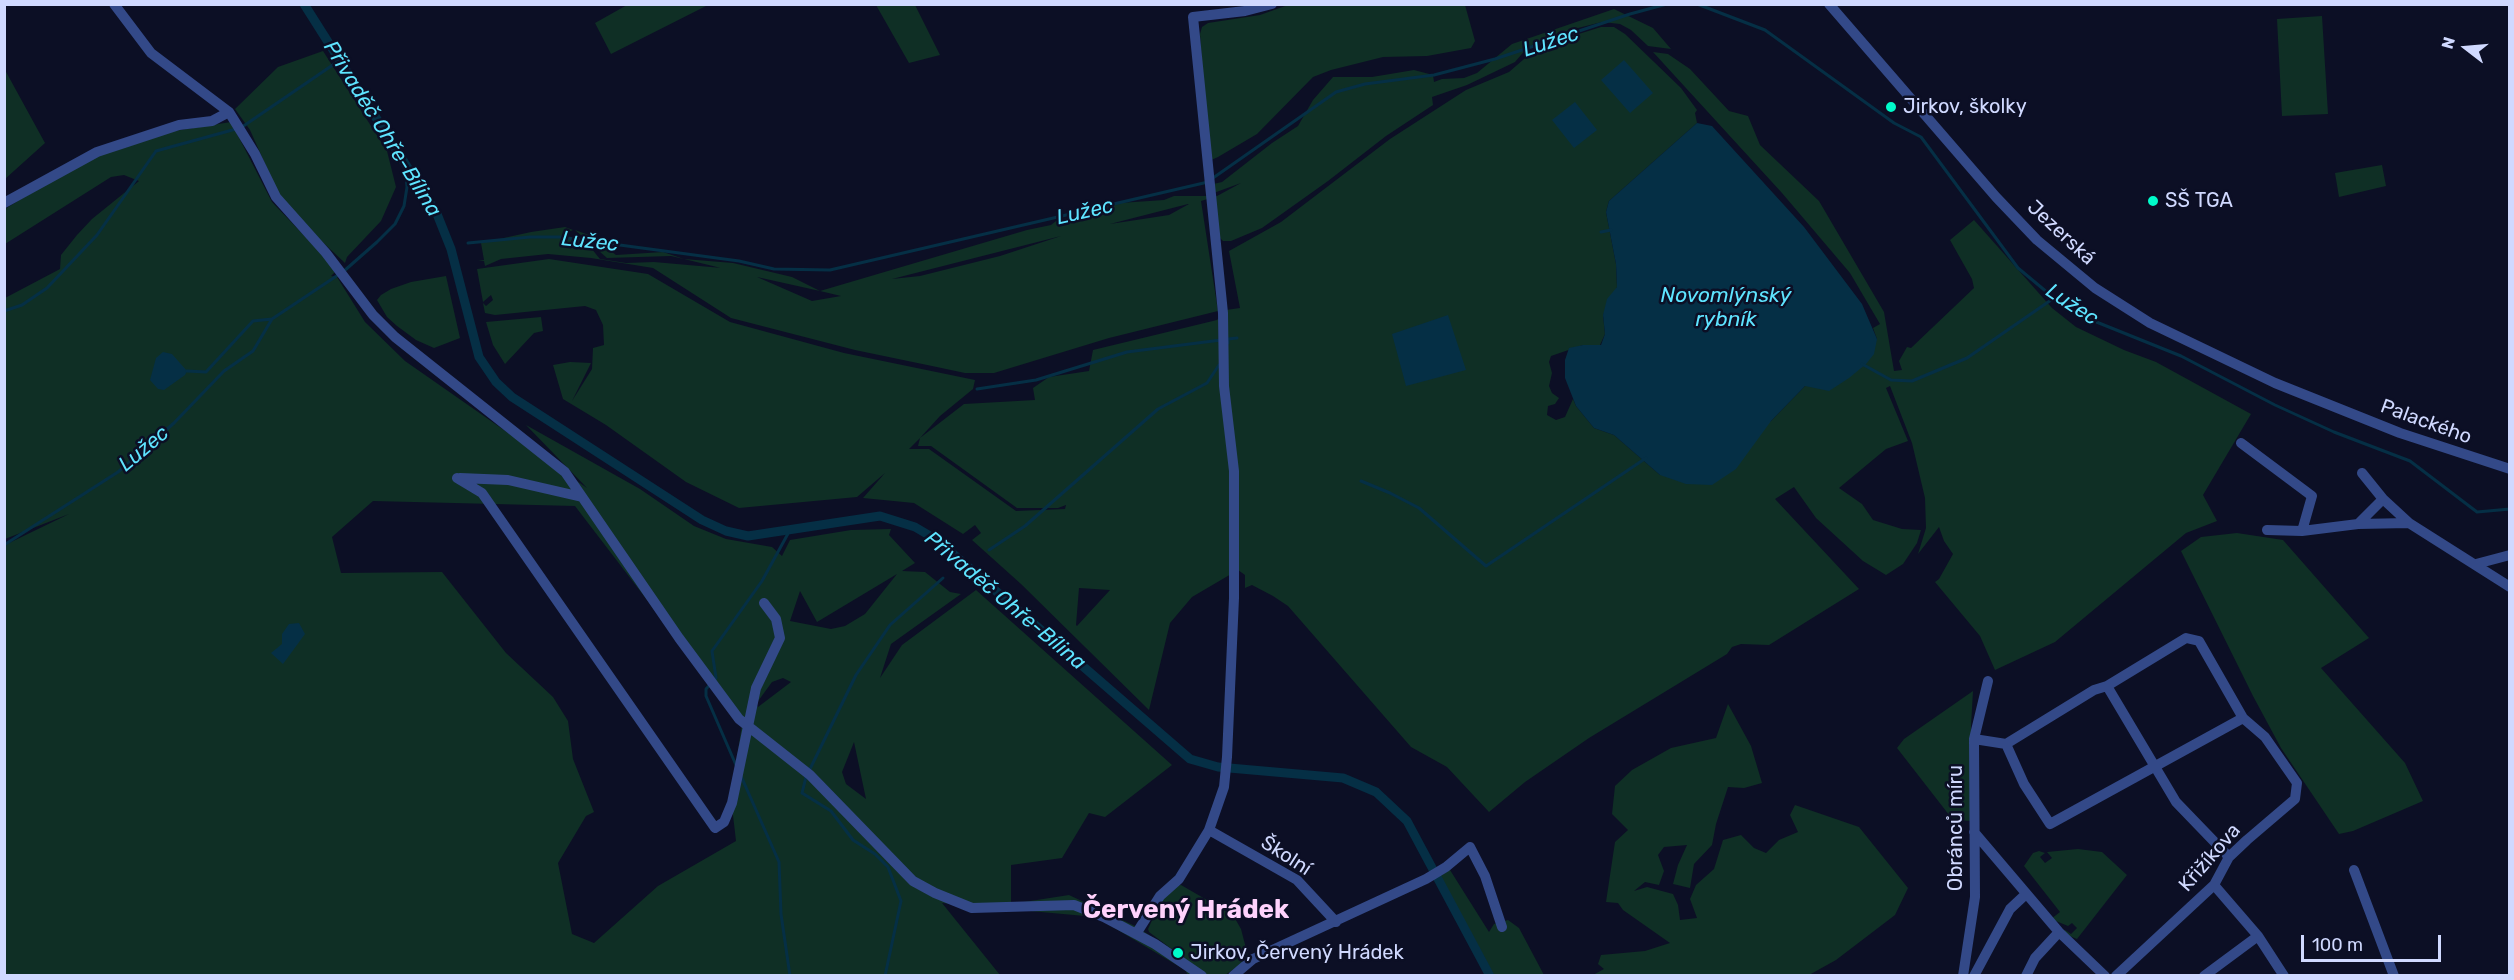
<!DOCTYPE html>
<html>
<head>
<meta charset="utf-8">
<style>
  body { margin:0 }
  #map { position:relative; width:2514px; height:980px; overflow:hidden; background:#0c0f25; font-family:Rubik,sans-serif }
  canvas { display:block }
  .frame { position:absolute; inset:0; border:6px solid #d0d9ff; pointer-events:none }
  .north { position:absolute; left:2436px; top:18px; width:60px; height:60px; -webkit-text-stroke:4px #0c0f25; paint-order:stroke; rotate:286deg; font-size:16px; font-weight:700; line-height:24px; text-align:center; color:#d0d9ff }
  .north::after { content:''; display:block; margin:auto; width:21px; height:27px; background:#d0d9ff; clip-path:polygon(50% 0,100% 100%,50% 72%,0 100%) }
  .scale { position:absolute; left:2301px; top:935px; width:140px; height:27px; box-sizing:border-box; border:3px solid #d0d9ff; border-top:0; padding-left:8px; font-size:18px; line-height:21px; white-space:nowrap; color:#d0d9ff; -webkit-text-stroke:4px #0c0f25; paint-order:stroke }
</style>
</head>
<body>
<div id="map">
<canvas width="2514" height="980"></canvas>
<div class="frame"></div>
<div class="north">N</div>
<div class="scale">100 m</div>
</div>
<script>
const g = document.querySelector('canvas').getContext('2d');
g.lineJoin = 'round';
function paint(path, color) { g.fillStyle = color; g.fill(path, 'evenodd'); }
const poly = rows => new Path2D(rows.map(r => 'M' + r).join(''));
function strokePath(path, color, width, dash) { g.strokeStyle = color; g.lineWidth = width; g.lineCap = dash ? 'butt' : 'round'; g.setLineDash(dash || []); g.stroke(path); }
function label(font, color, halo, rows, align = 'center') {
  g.font = font + ' Rubik,sans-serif'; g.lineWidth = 5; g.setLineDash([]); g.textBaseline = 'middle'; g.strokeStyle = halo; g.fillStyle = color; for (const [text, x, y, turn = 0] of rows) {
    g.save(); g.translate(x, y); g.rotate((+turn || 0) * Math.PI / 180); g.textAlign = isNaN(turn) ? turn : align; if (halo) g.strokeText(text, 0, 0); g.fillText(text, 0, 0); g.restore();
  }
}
const green = poly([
  [627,5,627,4,708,5,611,54,595,23],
  [876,5,915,5,940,55,909,63],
  [1288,5,1465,5,1475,41,1471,48,1427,56,1383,57,1331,70,1313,77,1257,134,1218,157,1209,161,1200,34,1202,27,1208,23,1260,15],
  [1614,9,1653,28,1671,49,1648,46,1631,30,1620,24,1602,22,1578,28,1538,42,1527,48,1515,62,1467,85,1432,97,1433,105,1386,136,1328,181,1262,228,1231,241,1223,241,1217,235,1211,198,1201,201,1218,311,1109,338,994,373,965,373,932,366,855,350,731,318,653,268,591,258,548,254,501,259,485,266,484,261,478,261,484,260,481,243,531,232,565,227,573,230,562,235,586,242,600,259,626,263,654,262,722,268,721,268,684,259,671,256,607,258,575,230,589,235,616,255,663,252,684,259,733,263,792,277,820,291,1027,230,1051,225,1056,221,1120,203,1164,200,1174,196,1217,196,1241,183,1211,194,1209,185,1222,182,1272,143,1298,126,1313,100,1333,77,1372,77,1414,70,1433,75,1434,82,1442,79,1464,78,1477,73,1512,44],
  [1189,204,1169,215,1110,224,1188,204],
  [1061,236,1000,256,920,276,892,279],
  [757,277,820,291,841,296,812,301],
  [2322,16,2328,114,2282,116,2277,19],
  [1601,27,1614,27,1625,34,1681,88,1697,110,1695,113,1697,123,1609,201,1606,212,1616,264,1617,287,1603,315,1605,334,1600,345,1583,345,1551,356,1549,362,1552,373,1549,386,1552,393,1559,398,1555,404,1548,406,1547,415,1556,420,1565,417,1573,399,1576,406,1594,428,1614,435,1660,475,1771,421,1805,386,1877,339,1873,328,1880,324,1850,273,1782,193,1653,52,1668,54,1690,69,1729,111,1748,116,1760,145,1819,201,1884,312,1894,371,1902,370,1899,361,1907,347,1911,348,1974,288,1972,279,1950,240,1974,220,2052,308,2076,327,2124,350,2156,362,2251,414,2203,495,2217,521,2186,533,2055,642,1995,670,1980,636,1935,582,1939,579,1953,554,1944,541,1939,527,1918,554,1926,528,1925,498,1912,443,1890,386,1886,388,1908,441,1886,449,1839,488,1862,504,1873,520,1902,529,1921,530,1917,543,1903,564,1886,575,1863,561,1816,518,1794,487,1775,499,1859,589,1769,645,1741,644,1732,647,1727,654,1589,738,1525,782,1489,812,1447,767,1411,747,1288,606,1273,596,1252,585,1245,588,1245,575,1238,570,1192,597,1170,623,1149,710,1021,584,972,540,981,533,975,525,963,534,914,503,863,498,885,473,857,497,739,508,686,482,606,425,563,399,553,365,570,362,591,363,572,401,592,369,593,348,604,345,603,325,596,310,585,306,495,315,485,313,483,303,486,306,493,300,491,295,483,302,477,269,549,259,648,274,730,322,844,353,975,380,973,389,940,416,920,438,964,404,1035,400,1033,388,1049,377,1089,371,1093,350,1217,320,1226,310,1240,308,1229,251,1281,222,1390,139,1466,90,1509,72,1531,53,1547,44],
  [920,438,918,446,931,446,1017,508,1058,508,1066,505,1065,509,1016,511,929,449,909,449],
  [1079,588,1110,590,1077,626,1076,625],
  [323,51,387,151,396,187,381,221,347,257,345,263,300,221,278,193,250,130,235,109,278,67],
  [5,70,45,143,5,179,4,179],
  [231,122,272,202,337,270,331,276,337,277,365,322,405,361,587,488,526,425,640,489,694,526,726,539,772,547,782,556,790,540,851,530,891,529,889,535,915,563,902,571,925,572,950,592,961,594,891,644,880,678,902,645,976,590,1172,765,1105,817,1089,813,1062,858,1011,865,1011,904,1069,895,1135,926,1173,950,1149,932,1148,929,1162,899,1176,886,1181,885,1233,915,1241,929,1248,956,1246,961,1225,975,1188,975,1185,970,1096,917,942,903,1000,975,5,975,5,545,69,514,5,539,5,298,60,269,61,255,77,235,92,219,139,181,124,175,111,177,5,244,5,209,99,151,168,132],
  [373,501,575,506,742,724,731,798,736,841,658,886,594,943,572,934,558,863,586,816,594,812,573,759,568,721,553,697,506,653,442,572,341,573,332,537],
  [897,574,865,614,845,626,831,629,790,621,800,591,817,622],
  [783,678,791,682,758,707,756,704,772,682],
  [854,742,866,799,846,784,842,772],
  [2382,165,2386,186,2339,197,2335,173],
  [446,276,460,338,434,348,416,340,397,326,387,317,377,300,381,295,391,289,411,282],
  [541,317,543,331,534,333,505,364,493,345,486,322],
  [2237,533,2283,540,2369,638,2321,668,2405,763,2423,801,2353,831,2339,834,2281,748,2253,696,2181,551,2201,537],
  [1973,691,1971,726,1971,821,1953,820,1897,748,1904,739],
  [1728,704,1751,746,1762,783,1744,788,1728,787,1716,824,1712,845,1694,864,1690,888,1673,884,1678,865,1687,845,1664,847,1658,855,1664,871,1659,885,1645,882,1634,891,1647,887,1673,894,1678,905,1680,920,1697,918,1690,899,1696,885,1714,869,1723,840,1741,835,1754,848,1766,853,1779,840,1798,832,1790,815,1795,805,1859,827,1908,888,1895,915,1836,960,1809,975,1593,975,1604,969,1598,964,1601,955,1645,951,1670,943,1623,910,1618,903,1606,902,1615,842,1628,830,1612,814,1615,786,1632,770,1671,748,1716,738],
  [2078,849,2102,852,2127,875,2077,939,2062,933,2065,930,2071,934,2077,928,2072,923,2068,926,2051,919,2060,912,2024,866,2033,853,2039,851,2045,853,2040,857,2045,863,2052,858,2047,852],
  [1450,870,1489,932,1494,924,1508,920,1519,928,1544,975,1494,975,1440,876]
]);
const water = poly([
  [1624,60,1653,93,1630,113,1601,80],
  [1575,102,1597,130,1574,148,1552,120],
  [1697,123,1712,126,1804,227,1862,304,1877,339,1874,354,1866,364,1849,378,1829,391,1805,386,1771,421,1736,469,1712,485,1686,484,1660,475,1614,435,1594,428,1576,406,1565,378,1565,360,1569,348,1583,345,1601,345,1605,334,1603,315,1607,299,1617,287,1616,264,1606,212,1609,201],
  [1448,315,1466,370,1406,386,1392,334],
  [163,352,172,354,187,371,185,375,164,390,158,389,150,380,156,358],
  [299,623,305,634,283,664,271,653,282,644,282,634,289,624]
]);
const stream = poly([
  [1697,4,1765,30,1894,123,1921,137,2018,268,2054,298,2084,317,2181,356,2275,405,2334,432,2410,461,2477,512,2510,509],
  [242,127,340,60],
  [1213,178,1336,92,1365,84,1434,75,1495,59,1630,14,1667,4],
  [1601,232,1611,230],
  [468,243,530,237,560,237,739,261,774,269,830,270,1208,182],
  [4,311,22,305,47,288,97,235,156,151,236,129],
  [1228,343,1228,339,1237,338],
  [1862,364,1891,380,1912,381,1967,358,2054,298],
  [187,371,206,372,253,321,272,319],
  [977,389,1036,380,1127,352,1221,340],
  [1361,481,1390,493,1419,508,1486,566,1646,458],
  [4,545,118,472,174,423,224,371,253,351,272,319,344,271,377,242,395,224,404,206,407,187,405,164],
  [989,550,1025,526,1158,409,1207,383,1219,365],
  [736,765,706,696,706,689,716,678,712,651,762,581,790,530],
  [809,771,856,675,890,625,943,578],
  [741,776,779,862,781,914,790,976],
  [806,777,802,793,831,811,853,840,875,854,888,867,901,901,885,976]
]);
const canal = poly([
  [304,4,437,214,451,249,479,357,496,382,512,397,702,520,726,531,748,536,880,516,915,527,937,540,1190,759,1218,767,1343,778,1376,792,1407,821,1490,976]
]);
const minor = poly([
  [114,4,151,53,229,112,255,154,276,197,326,253,373,315,395,337,565,472,679,638,739,719,810,775,913,881,935,893,972,908,1074,905,1104,917,1155,944,1202,976],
  [1829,4,1996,197,2037,240,2095,288,2150,323,2275,383,2400,433,2510,469],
  [4,203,97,152,179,125,212,121,229,112],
  [2241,443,2312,496,2302,531],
  [2362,473,2383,499,2409,523,2510,587],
  [457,478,482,493,715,828,724,822,732,803,756,688,780,638,776,619,764,603],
  [460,478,508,480,582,497],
  [2358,524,2383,499],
  [2267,530,2302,531,2358,524,2409,523],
  [2476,564,2510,555],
  [2107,686,2176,802,2229,857],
  [1974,739,2006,744,2094,690,2107,686,2186,638,2199,641,2243,718],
  [2006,744,2024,784,2050,824,2243,718,2265,737,2297,783,2295,799,2247,840,2229,857,2214,885,2116,976],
  [1209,830,1297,880,1336,922],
  [1974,832,2059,932,2105,976],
  [2354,870,2394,976],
  [2214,885,2258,936,2284,976],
  [1136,934,1160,896,1179,879,1209,830,1224,787,1227,757,1234,598,1234,471,1224,386,1223,313,1193,17,1245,11,1272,4],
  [1233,976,1253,959,1426,879,1446,867,1470,847,1485,876,1502,927],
  [1963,976,1975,897,1974,739,1988,681],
  [1974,976,2010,909,2026,894],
  [2026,976,2035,958,2059,932],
  [2204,976,2258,936]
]);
const markers = [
  [1891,107,6,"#00fbca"],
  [2153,201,6,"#00fbca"],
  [1178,953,6,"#00fbca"]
];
const poiNames = [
  ["Jirkov, školky",1903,107],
  ["SŠ TGA",2165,201],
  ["Jirkov, Červený Hrádek",1190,953]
];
const streetNames = [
  ["Jezerská",2061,233,43],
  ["Palackého",2426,422,20],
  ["Obránců míru",1956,828,-90],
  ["Školní",1286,856,33],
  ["Křižíkova",2210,858,-49]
];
const waterNames = [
  ["Lužec",1551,42,-18],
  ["Přivaděč Ohře-Bílina",382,129,58],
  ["Lužec",1085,212,-13],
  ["Lužec",590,242,6],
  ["Novomlýnský",1726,296],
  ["rybník",1726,320],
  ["Lužec",2072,305,33],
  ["Lužec",144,449,-40],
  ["Přivaděč Ohře-Bílina",1005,601,40]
];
const districtNames = [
  ["Červený Hrádek",1186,910]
];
paint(green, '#0f2f25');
paint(water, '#052f45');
strokePath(stream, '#052f45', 3);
strokePath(canal, '#052f45', 9);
strokePath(minor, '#334988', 10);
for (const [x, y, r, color] of markers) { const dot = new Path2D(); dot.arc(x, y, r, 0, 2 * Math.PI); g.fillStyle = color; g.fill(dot); strokePath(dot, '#0c0f25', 2); }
label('20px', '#d0d9ff', '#0c0f25', poiNames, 'left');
label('20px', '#d0d9ff', '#0c0f25', streetNames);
label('italic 21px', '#5ee4ff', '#0c0f25', waterNames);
label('bold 26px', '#ffd2fc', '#0c0f25', districtNames);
</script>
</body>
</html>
